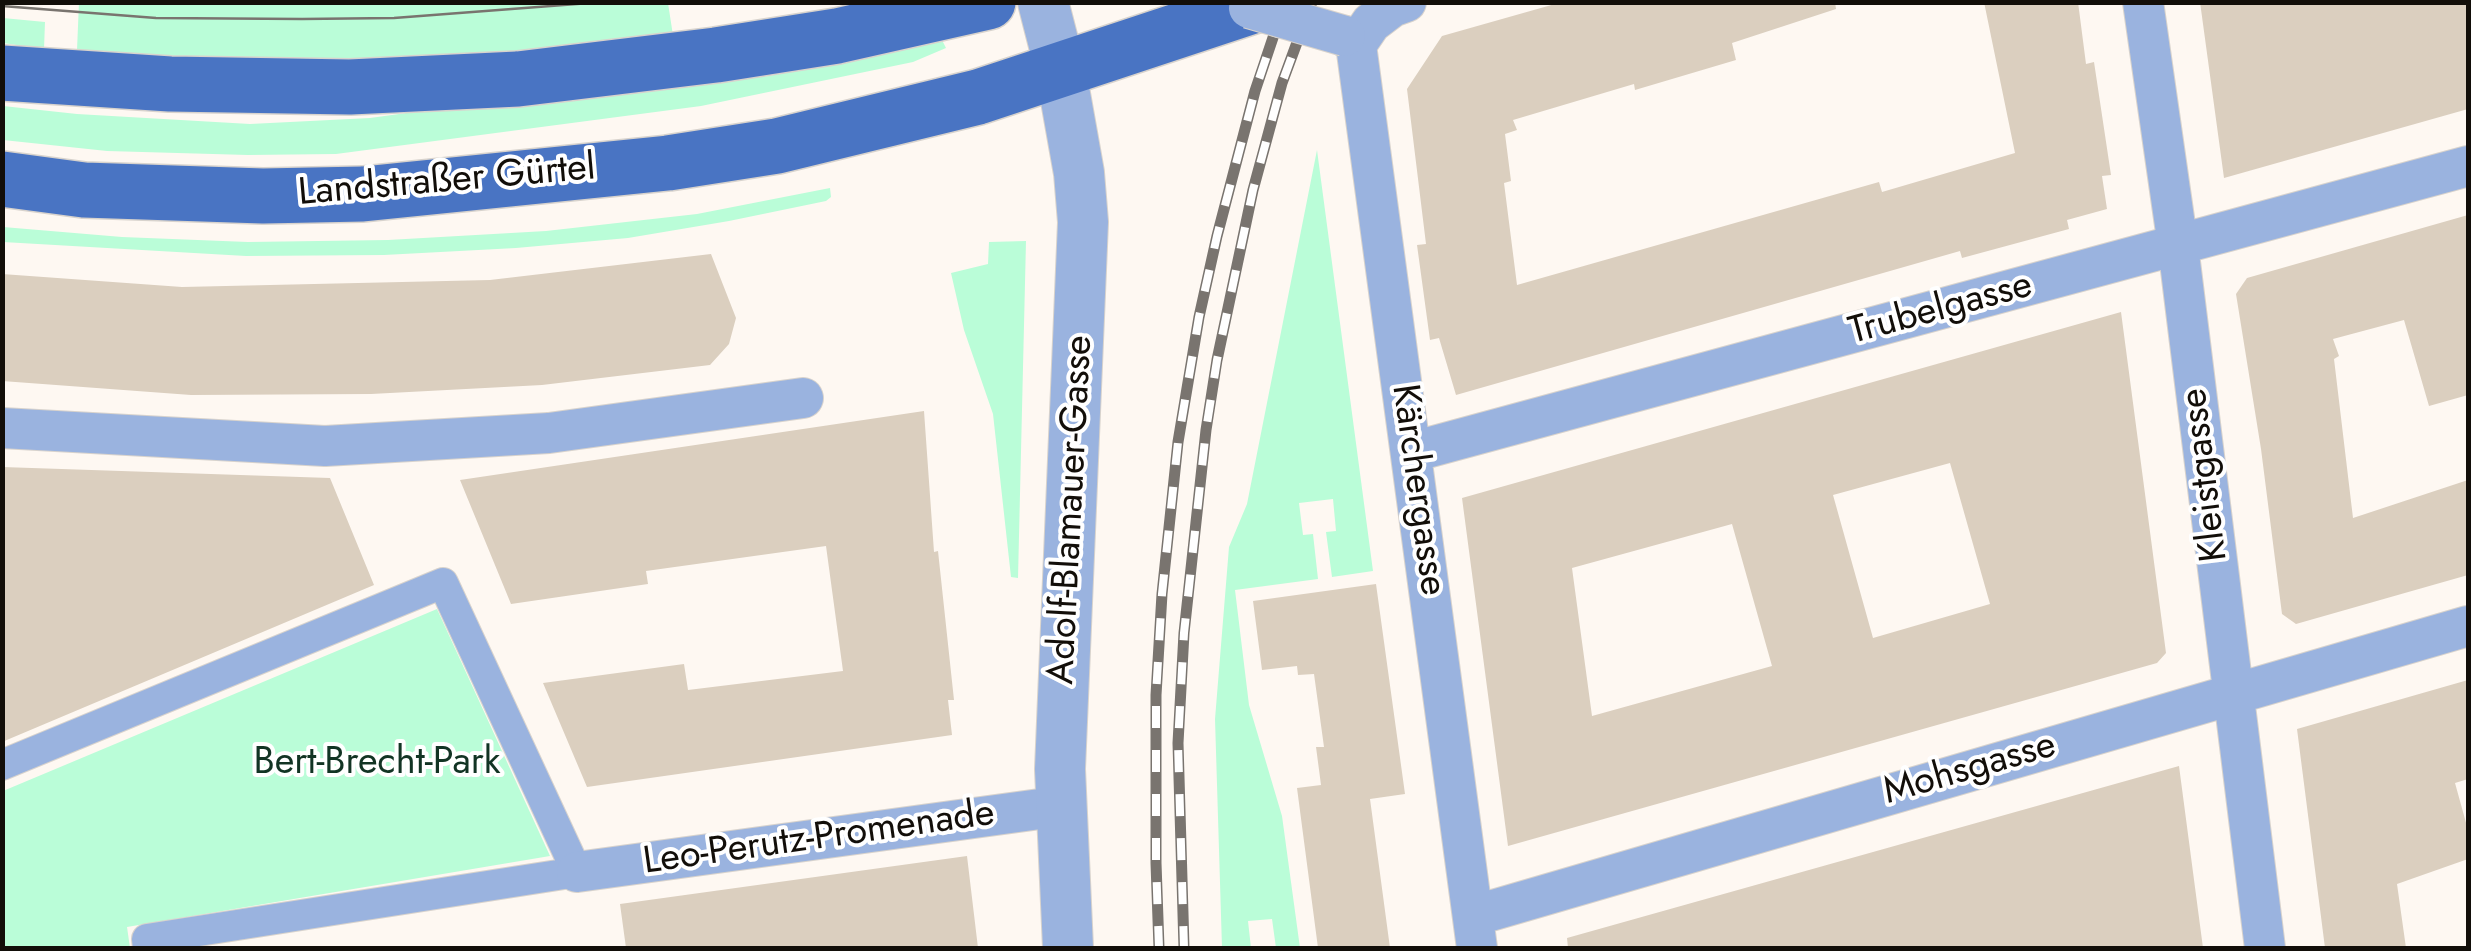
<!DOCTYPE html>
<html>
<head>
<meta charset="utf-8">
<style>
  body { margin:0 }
  #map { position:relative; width:2471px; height:951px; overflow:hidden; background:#fef8f2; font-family:Jost,sans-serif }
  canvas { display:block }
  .frame { position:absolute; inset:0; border:5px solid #120e09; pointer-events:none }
</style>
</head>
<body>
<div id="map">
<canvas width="2471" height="951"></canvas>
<div class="frame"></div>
</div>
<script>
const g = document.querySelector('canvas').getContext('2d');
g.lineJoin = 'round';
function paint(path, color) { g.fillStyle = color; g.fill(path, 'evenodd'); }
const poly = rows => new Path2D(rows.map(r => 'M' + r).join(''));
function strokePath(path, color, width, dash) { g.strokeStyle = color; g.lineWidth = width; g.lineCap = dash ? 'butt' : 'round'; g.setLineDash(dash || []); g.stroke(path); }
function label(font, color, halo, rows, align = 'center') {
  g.font = font + ' Jost,sans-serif'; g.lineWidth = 8; g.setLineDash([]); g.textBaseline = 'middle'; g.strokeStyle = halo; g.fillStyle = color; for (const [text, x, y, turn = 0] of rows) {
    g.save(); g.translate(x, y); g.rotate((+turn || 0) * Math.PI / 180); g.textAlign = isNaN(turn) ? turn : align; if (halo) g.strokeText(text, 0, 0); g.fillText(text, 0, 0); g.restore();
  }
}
const green = poly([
  [79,2,668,3,674,42,523,55,283,62,167,58,77,50],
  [3,18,45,22,44,49,3,43],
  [942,40,946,48,913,62,701,106,336,154,248,155,107,151,3,140,3,106,77,114,250,124,370,118,450,107,769,76],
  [1317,150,1373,571,1332,577,1326,532,1336,531,1333,499,1299,503,1303,535,1313,534,1318,579,1235,590,1249,705,1282,816,1300,948,1276,948,1272,919,1248,921,1251,948,1222,948,1215,719,1229,547,1247,504],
  [830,188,831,197,826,201,729,221,628,238,516,248,384,255,246,256,3,242,3,227,122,237,248,242,388,240,546,231,697,214],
  [1026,241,1018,578,1011,577,993,414,964,330,951,273,988,264,989,242],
  [437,609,550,856,127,927,130,948,3,948,3,791]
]);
const building = poly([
  [1562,2,1835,2,1836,9,1732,43,1736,60,1635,90,1634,84,1513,120,1517,130,1505,134,1511,181,1504,183,1517,285,1879,182,1882,192,2015,153,1984,2,2078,2,2086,64,2094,62,2111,175,2102,176,2107,209,2067,220,2069,229,1962,258,1960,251,1456,395,1439,338,1430,340,1417,245,1426,244,1407,89,1442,36],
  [2200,2,2468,2,2468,109,2224,178],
  [2468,215,2468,395,2429,406,2404,320,2333,339,2339,356,2334,359,2353,518,2468,480,2468,575,2296,624,2282,614,2261,449,2236,294,2247,278],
  [711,254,736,318,729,344,710,365,542,385,371,394,191,395,2,381,2,274,182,287,490,280],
  [2121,312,2166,653,2157,663,1508,846,1462,498],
  [1950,463,1990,604,1873,638,1833,495],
  [1732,524,1772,666,1592,716,1572,568],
  [924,411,934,552,938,551,954,700,948,700,952,735,587,787,543,683,684,664,688,690,843,671,826,546,646,571,648,584,511,604,460,480],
  [2,467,330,478,374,585,2,742],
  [1376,584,1405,794,1370,799,1390,948,1318,948,1297,788,1321,785,1316,747,1324,747,1314,674,1298,675,1297,666,1262,670,1253,601],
  [2468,680,2468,779,2455,783,2468,830,2468,859,2397,884,2406,948,2325,948,2297,729],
  [2179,766,2203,948,1568,948,1567,938],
  [967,856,978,948,626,948,620,904]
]);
const pedestrian = poly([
  [2,765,443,583,577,872,147,939,148,948]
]);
const minor = poly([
  [2143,2,2178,246,2265,948],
  [1345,36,1356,45,1477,948],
  [1356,45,1371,23,1392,7,1406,2],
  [2,428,325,446,549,433,803,398],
  [1412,452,2468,166],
  [577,872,1062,806],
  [1473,916,2468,626]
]);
const tertiary = poly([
  [1043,2,1061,72,1079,173,1083,222,1060,769,1068,948]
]);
const primary = poly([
  [2,73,170,84,350,87,518,79,716,55,837,36,988,2],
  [2,179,84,190,263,196,363,194,668,163,777,146,978,97,1265,2]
]);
const tram = poly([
  [311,2,317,2],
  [2,6,156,18,302,19,394,18,603,2]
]);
const rail = poly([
  [1159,948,1156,863,1156,695,1162,594,1178,442,1199,317,1217,236,1255,91,1285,2],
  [1184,948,1178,743,1184,633,1206,430,1217,360,1253,190,1282,83,1312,2]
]);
const minorBridge = poly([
  [1249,8,1345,36]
]);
const streetNames = [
  ["Landstraßer Gürtel",447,182,-5],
  ["Trubelgasse",1941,310,-15],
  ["Kleistgasse",2206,475,-97],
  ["Kärchergasse",1417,490,82],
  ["Adolf-Blamauer-Gasse",1072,510,-87],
  ["Mohsgasse",1970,770,-16],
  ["Leo-Perutz-Promenade",819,839,-8]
];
const parkNames = [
  ["Bert-Brecht-Park",377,764]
];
paint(green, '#bafdd8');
paint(building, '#dbcfbf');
strokePath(pedestrian, '#d8d3cd', 32);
strokePath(minor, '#d8d3cd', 42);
strokePath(tertiary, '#d8d3cd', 52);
strokePath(primary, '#d8d3cd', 58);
strokePath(pedestrian, '#9ab3df', 30);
strokePath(minor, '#9ab3df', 40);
strokePath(tertiary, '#9ab3df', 50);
strokePath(primary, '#4974c3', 55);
strokePath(tram, '#79746f', 2.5);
strokePath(rail, '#79746f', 11);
strokePath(rail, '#fff', 8, [22]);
strokePath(minorBridge, '#d8d3cd', 42, []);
strokePath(minorBridge, '#9ab3df', 40);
label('38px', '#120e09', '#fff', streetNames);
label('38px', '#123424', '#fff', parkNames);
</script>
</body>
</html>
